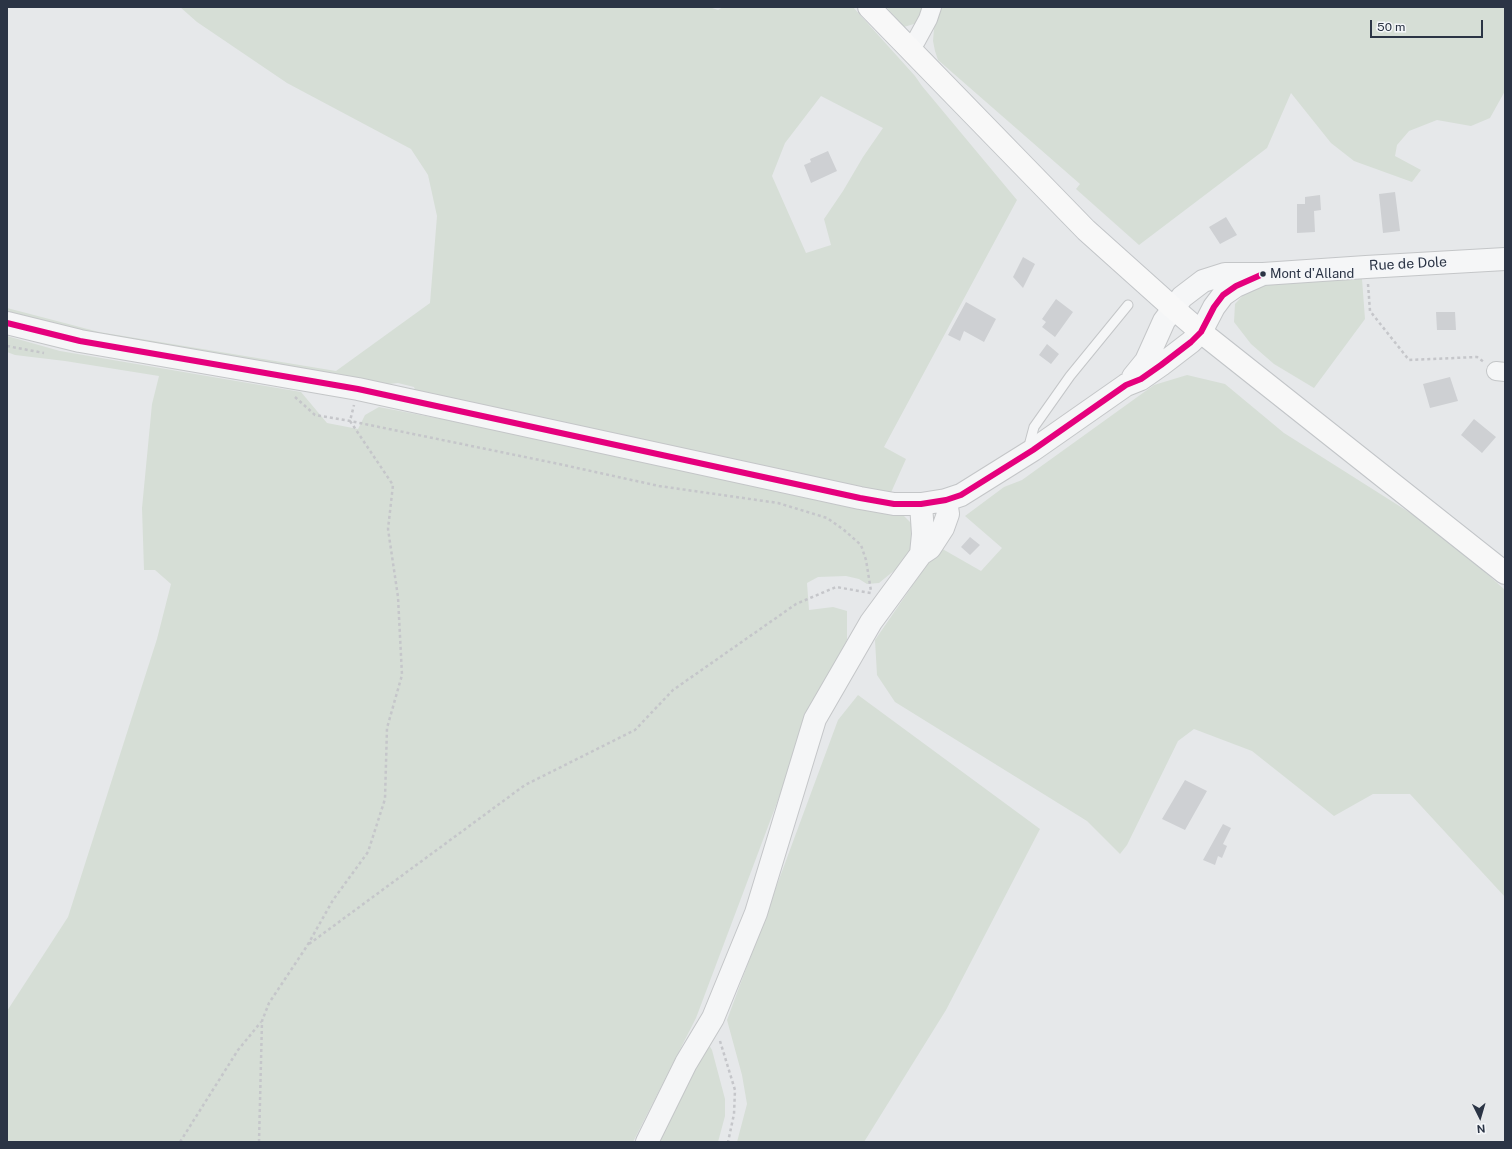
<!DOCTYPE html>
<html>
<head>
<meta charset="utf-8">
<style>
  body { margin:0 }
  #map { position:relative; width:1512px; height:1149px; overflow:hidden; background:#e6e8ea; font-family:"Public Sans",sans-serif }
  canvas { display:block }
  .frame { position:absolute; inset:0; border:8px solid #2b3445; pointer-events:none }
  .north { position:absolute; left:1460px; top:1097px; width:40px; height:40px; -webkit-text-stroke:3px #f4f6f9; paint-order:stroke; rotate:175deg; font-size:11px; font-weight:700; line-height:16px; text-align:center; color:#2b3445 }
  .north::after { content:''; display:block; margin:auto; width:14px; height:18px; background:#2b3445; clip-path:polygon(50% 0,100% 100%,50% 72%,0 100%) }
  .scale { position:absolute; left:1370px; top:20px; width:113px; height:18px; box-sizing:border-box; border:2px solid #2b3445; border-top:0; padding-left:5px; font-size:12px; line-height:14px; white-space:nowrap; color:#2b3445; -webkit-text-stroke:3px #f4f6f9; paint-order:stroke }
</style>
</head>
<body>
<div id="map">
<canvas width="1512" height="1149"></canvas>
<div class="frame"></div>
<div class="north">N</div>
<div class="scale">50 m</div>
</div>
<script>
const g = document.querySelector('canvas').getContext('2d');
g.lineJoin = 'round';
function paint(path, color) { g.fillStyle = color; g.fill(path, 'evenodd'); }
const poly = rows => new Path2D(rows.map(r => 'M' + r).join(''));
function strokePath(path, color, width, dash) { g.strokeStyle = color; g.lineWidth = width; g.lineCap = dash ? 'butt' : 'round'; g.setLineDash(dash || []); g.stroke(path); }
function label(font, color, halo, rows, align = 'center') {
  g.font = font + ' "Public Sans",sans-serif'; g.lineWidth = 3; g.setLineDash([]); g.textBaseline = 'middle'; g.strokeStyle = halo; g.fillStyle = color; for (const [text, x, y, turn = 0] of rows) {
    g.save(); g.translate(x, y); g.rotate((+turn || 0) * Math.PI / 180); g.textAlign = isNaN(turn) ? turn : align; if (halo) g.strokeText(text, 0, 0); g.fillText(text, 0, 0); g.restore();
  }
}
const green = poly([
  [180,7,709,7,718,10,723,7,853,7,915,76,922,86,1017,200,884,447,906,459,889,497,418,398,414,387,398,383,371,386,7,318,7,308,99,332,336,371,430,303,437,216,428,175,411,149,287,83,197,22],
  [821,96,883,128,863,157,843,191,824,219,831,245,806,253,772,176,785,143],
  [886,7,924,7,917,23,904,27],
  [939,7,1505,7,1505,91,1490,118,1471,126,1437,120,1409,131,1397,145,1395,156,1421,170,1412,182,1354,161,1331,143,1291,93,1267,148,1139,245,1076,189,1080,184,938,60,935,51,933,41,935,17],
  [1362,279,1365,319,1314,388,1274,364,1251,344,1234,322,1235,304,1249,289,1269,283],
  [7,336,60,351,301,392,327,423,358,429,365,415,379,407,576,445,902,514,912,524,916,540,912,556,879,583,867,584,859,579,846,576,818,577,807,583,809,610,833,607,847,611,847,640,781,792,696,1018,633,1142,7,1142,7,1011,68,917,157,639,171,584,155,570,144,570,142,508,152,404,159,376,65,361,15,355,7,352],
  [1187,375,1225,384,1284,433,1442,533,1505,590,1505,897,1410,794,1373,794,1334,816,1252,751,1194,729,1178,741,1127,845,1120,854,1087,821,895,702,877,675,875,640,939,547,981,571,1002,548,965,516,1004,487,1022,480,1154,385],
  [858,695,1040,829,946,1010,864,1142,737,1142,747,1104,742,1075,727,1020,838,720],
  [707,1042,712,1050,725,1099,725,1116,718,1142,654,1142]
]);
const building = poly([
  [828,151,837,171,811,183,804,165,811,162,810,159],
  [1395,192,1400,231,1383,233,1379,194],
  [1320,195,1321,210,1314,211,1315,232,1297,233,1297,204,1305,204,1305,197],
  [1226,217,1237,235,1220,244,1209,227],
  [1023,257,1035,264,1023,288,1013,277],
  [1056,299,1073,312,1055,337,1042,327,1046,322,1042,319],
  [966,302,996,319,984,342,964,331,960,341,948,335],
  [1436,312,1455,312,1456,330,1437,330],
  [1047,344,1059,354,1051,364,1039,355],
  [1450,377,1458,401,1430,408,1423,384],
  [1474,419,1496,437,1482,453,1461,435],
  [970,537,980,545,970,555,961,547],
  [1185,780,1207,791,1185,830,1162,819],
  [1223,824,1231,828,1223,844,1227,846,1222,858,1218,856,1215,865,1203,860]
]);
const path = poly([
  [1368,284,1370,311,1409,360,1477,357,1484,362],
  [7,346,44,353],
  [295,397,315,415,350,421,559,464,659,486,778,503,827,518,844,530,861,545,866,560,871,591],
  [309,944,525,785,635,730,673,690,796,604,836,587,871,593],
  [720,1041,735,1090,734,1114,728,1142],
  [180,1142,238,1050,261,1022],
  [259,1142,262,1021,269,1003,307,946,333,900,368,852,385,799,387,728,402,675,398,597,388,529,393,485,350,421,354,405]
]);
const service = poly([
  [1032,448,1030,442,1034,427,1070,376,1128,305]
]);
const minor = poly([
  [909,50,916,41,928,19,932,7],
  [1496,371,1505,372]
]);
const tertiary = poly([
  [7,323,80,341,358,389,860,498,894,504,921,504,946,500,961,495,1033,450,1126,385,1141,379,1161,365,1191,342,1201,332,1214,307,1223,295,1236,286,1263,274],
  [1133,377,1146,361,1164,321,1182,297,1203,281,1225,274,1263,274,1366,267,1505,259],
  [921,554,923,534,921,504],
  [647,1142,686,1063,713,1018,756,913,815,719,871,622,921,554,930,548,943,528,948,514,946,500]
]);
const primary = poly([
  [869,7,1086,230,1173,308,1201,332,1505,573]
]);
const bus1 = poly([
  [7,323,80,341,358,389,860,498,894,504,921,504,946,500,961,495,1033,450,1126,385,1141,379,1161,365,1191,342,1201,332,1214,307,1223,295,1236,286,1263,274]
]);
const markers = [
  [1263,274,3.5,"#2b3445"]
];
const busNames = [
  ["Mont d'Alland",1270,274]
];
const streetNames = [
  ["Rue de Dole",1408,264,-3]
];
paint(green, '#d6ded6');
paint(building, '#ced0d3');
strokePath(service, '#c4c6c8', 11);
strokePath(minor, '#c4c6c8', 20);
strokePath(tertiary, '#c4c6c8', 24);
strokePath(primary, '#c2c5c8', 24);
strokePath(path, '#c5c6ca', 2.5, [3, 3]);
strokePath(service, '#f5f6f7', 9);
strokePath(minor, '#f5f6f7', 18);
strokePath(tertiary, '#f5f6f7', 22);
strokePath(primary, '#f8f8f8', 22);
strokePath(bus1, '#e5007d', 6);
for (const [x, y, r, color] of markers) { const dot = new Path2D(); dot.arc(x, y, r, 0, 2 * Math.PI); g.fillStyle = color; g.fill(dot); strokePath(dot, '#f4f6f9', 1.5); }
label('13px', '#2b3445', '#f4f6f9', busNames, 'left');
label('14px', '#2b3445', '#f4f6f9', streetNames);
</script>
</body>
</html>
